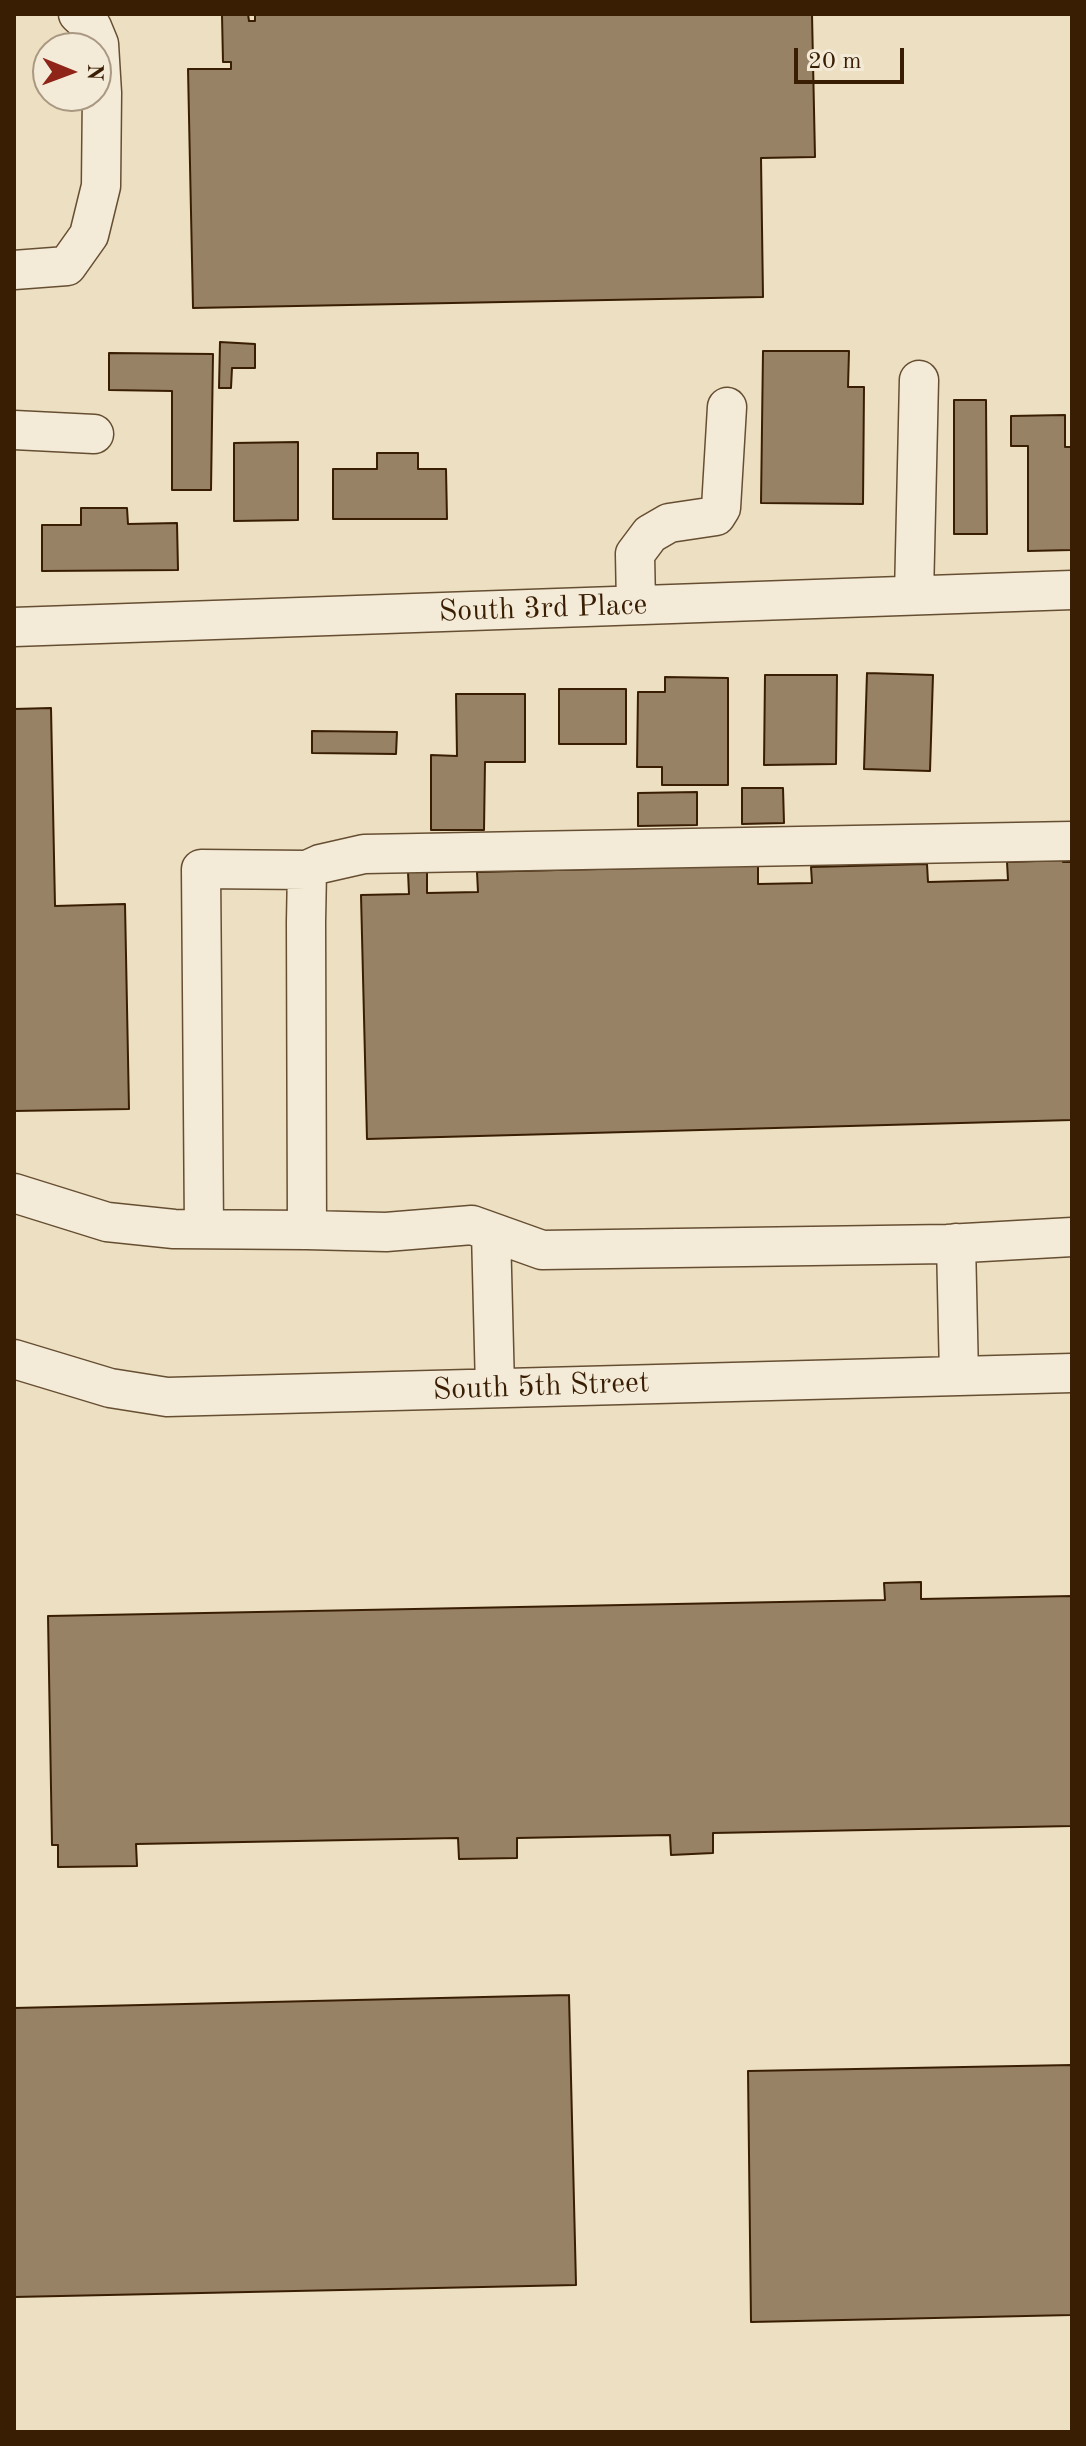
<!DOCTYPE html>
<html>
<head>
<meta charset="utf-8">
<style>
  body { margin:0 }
  #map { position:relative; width:1086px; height:2446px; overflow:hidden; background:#eddfc1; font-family:"Old Standard TT",serif }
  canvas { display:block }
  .frame { position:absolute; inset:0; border:16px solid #391e03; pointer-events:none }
  .north { position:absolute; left:32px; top:32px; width:80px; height:80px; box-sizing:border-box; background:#f3ead7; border:2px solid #a99882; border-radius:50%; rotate:91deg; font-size:22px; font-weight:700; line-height:32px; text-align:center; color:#391e03 }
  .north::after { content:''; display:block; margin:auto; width:28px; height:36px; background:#8f2418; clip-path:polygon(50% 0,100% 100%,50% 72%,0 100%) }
  .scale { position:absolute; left:794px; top:48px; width:110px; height:36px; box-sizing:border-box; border:4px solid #391e03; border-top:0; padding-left:10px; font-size:24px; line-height:28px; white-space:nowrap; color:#391e03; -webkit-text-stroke:6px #f3ead7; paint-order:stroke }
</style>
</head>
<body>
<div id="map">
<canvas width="1086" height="2446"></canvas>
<div class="frame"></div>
<div class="north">N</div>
<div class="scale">20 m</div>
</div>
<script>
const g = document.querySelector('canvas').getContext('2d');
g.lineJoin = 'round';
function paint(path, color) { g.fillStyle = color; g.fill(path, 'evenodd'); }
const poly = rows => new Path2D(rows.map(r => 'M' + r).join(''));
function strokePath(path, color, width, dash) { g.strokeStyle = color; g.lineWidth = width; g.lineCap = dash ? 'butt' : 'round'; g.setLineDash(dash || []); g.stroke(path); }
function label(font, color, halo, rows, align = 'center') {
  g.font = font + ' "Old Standard TT",serif'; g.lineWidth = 7; g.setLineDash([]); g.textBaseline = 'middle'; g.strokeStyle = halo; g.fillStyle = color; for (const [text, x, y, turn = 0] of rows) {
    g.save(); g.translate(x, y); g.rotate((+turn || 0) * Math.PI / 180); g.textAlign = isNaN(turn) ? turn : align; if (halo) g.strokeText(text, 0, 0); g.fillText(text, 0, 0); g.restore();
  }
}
const building = poly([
  [248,14,249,21,255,21,255,14,812,14,815,157,761,158,763,297,193,308,188,69,231,69,231,62,223,62,222,15,248,14],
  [220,342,255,344,255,368,232,368,231,388,219,388,220,342],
  [763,351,849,351,848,387,864,387,863,504,761,503,763,351],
  [109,353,213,354,211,490,172,490,172,391,109,390,109,353],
  [954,400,986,400,987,534,954,534,954,400],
  [1065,415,1065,447,1072,447,1072,550,1028,551,1028,446,1011,446,1011,416,1065,415],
  [298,442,298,520,234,521,234,443,298,442],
  [377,453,418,453,418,469,446,469,447,519,333,519,333,469,377,469,377,453],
  [81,508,127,508,128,524,177,523,178,570,42,571,42,525,81,525,81,508],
  [867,673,933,675,930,771,864,769,867,673],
  [765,675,837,675,836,764,764,765,765,675],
  [665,677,728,678,728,785,662,785,662,767,637,767,638,692,665,692,665,677],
  [559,689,626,689,626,744,559,744,559,689],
  [456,694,525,694,525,762,485,762,484,830,431,830,431,755,457,756,456,694],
  [51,708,55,906,125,904,129,1109,14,1111,14,709,51,708],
  [312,731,397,732,396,754,312,753,312,731],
  [742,788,783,788,784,823,742,824,742,788],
  [697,792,697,825,638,826,638,793,697,792],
  [1063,860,1063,862,1072,862,1072,1120,367,1139,361,895,409,894,408,872,427,871,427,893,478,892,477,872,758,865,758,884,812,883,811,867,927,864,928,882,1008,880,1007,862,1063,860],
  [921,1582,921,1599,1072,1596,1072,1826,713,1833,713,1853,671,1855,670,1835,517,1838,517,1858,459,1859,458,1838,136,1844,137,1866,58,1867,58,1845,52,1845,48,1616,885,1600,884,1583,921,1582],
  [569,1995,576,2285,14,2297,14,2008,569,1995],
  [1072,2065,1072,2315,751,2322,748,2071,1072,2065]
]);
const minor = poly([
  [14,270,67,266,89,235,101,186,102,93,99,44,92,27,78,14],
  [14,430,94,434],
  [914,595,919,380],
  [636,605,635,554,650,534,669,523,716,516,721,508,727,407],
  [14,627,1072,590],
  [1072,841,364,854,320,864,307,870,306,922,307,1230,386,1232,472,1225,542,1250,947,1244,1072,1237],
  [14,1193,107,1222,174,1229,307,1230],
  [204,1229,201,869,307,870],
  [491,1232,495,1388],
  [956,1243,959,1376],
  [14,1359,110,1388,167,1397,1072,1373]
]);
const streetNames = [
  ["South 3rd Place",543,609,-2],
  ["South 5th Street",541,1387,-2]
];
paint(building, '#978266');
strokePath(building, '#391e03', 2);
strokePath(minor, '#664e32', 41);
strokePath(minor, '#f3ead7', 38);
label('30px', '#391e03', '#f3ead7', streetNames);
</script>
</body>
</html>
